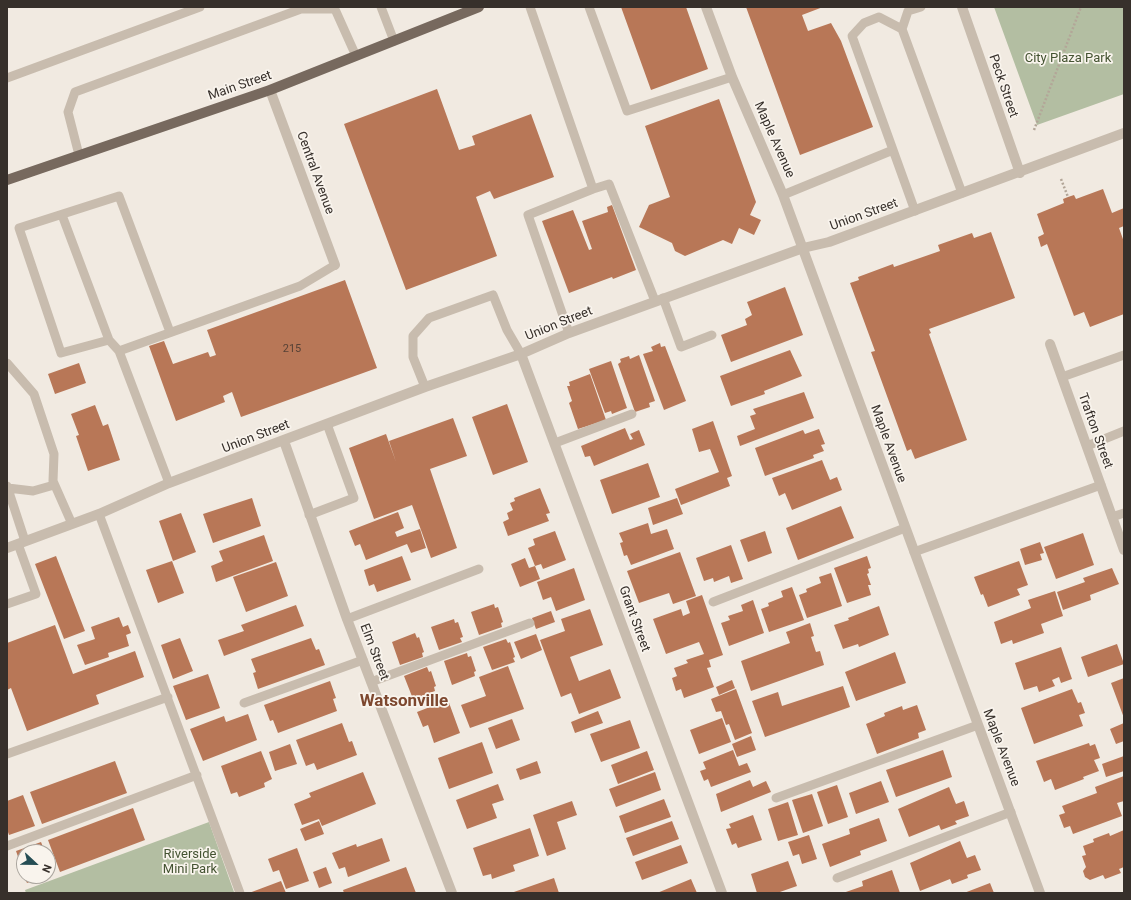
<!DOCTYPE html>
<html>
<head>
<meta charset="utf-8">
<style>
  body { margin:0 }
  #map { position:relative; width:1131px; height:900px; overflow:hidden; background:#f1eae1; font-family:Roboto,sans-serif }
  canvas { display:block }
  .frame { position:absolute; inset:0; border:8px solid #37302b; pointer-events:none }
  .north { position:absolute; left:16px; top:844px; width:40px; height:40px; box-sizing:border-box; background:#f9f4ed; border:1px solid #aba69f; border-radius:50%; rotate:112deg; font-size:11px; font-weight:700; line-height:16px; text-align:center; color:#37302b }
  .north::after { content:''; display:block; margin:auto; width:14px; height:18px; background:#254d54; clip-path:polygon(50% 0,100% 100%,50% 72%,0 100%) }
</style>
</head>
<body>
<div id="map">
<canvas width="1131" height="900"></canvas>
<div class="frame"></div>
<div class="north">N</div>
</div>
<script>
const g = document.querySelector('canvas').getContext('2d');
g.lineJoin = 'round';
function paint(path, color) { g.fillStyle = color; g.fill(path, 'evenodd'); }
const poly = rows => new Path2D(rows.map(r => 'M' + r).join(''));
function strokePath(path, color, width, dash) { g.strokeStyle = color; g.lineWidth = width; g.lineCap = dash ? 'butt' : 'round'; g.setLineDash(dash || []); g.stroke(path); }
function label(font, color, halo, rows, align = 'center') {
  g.font = font + ' Roboto,sans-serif'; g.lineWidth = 3.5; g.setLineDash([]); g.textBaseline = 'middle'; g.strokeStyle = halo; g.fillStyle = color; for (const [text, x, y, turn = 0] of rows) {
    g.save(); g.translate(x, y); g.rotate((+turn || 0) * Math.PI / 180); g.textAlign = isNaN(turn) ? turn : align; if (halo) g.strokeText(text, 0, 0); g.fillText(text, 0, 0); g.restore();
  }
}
const green = poly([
  [994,7,1124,7,1124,94,1037,125],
  [209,822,234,892,26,893,25,890]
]);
const building = poly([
  [621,7,686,7,708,69,651,90],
  [746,7,823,7,802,15,808,31,831,23,841,41,873,127,800,155],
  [437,89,459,150,475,145,472,136,531,114,554,177,494,199,490,191,476,197,497,256,406,290,344,124],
  [719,99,756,202,750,215,761,220,754,235,739,228,732,244,723,240,685,256,675,251,672,243,639,227,649,205,670,197,645,126],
  [1103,189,1112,213,1124,208,1124,226,1119,228,1124,242,1124,314,1090,327,1084,312,1074,316,1047,244,1041,247,1038,237,1044,234,1037,214,1064,203,1063,199,1068,197,1074,195,1076,199],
  [612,205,636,270,613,279,612,277,569,293,542,221,573,210,589,250,592,249,582,221,608,212,607,207],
  [991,232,1015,298,929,329,931,333,929,334,967,440,915,459,911,449,907,451,871,352,875,351,850,283,859,280,858,277,893,264,894,267,940,251,938,245,972,233,974,238],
  [345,280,377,368,241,417,232,392,223,396,225,402,176,421,149,346,164,341,173,364,208,352,210,357,216,355,207,330],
  [785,287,803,335,731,362,721,335,747,325,745,319,752,315,747,302],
  [660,343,661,347,665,346,686,401,664,410,643,354,653,351,651,347],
  [790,350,802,376,764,391,765,394,731,406,720,376],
  [639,355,655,401,649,403,650,407,635,412,618,364,621,362,620,359,629,356,630,359],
  [611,361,627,408,612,414,611,411,605,413,589,369],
  [79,363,86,383,55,394,48,374],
  [590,374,606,420,578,429,569,403,572,401,567,386,570,386,569,382],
  [804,392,814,418,740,446,737,436,755,429,750,416,756,414,753,409],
  [507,404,528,462,493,475,472,417],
  [95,405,103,426,108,424,120,460,88,471,76,436,79,435,71,414],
  [453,418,467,456,430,469,457,548,431,558,412,505,374,519,349,448,386,434,396,462,389,441],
  [713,421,732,476,727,478,730,486,681,505,675,489,719,472,710,449,699,452,692,429],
  [625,428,630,440,633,439,630,434,639,430,645,445,594,466,590,456,585,457,581,446],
  [819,429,825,444,821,445,824,451,813,455,814,458,765,476,755,448,803,430,805,434],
  [822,460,830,480,837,477,842,490,792,510,785,493,779,496,772,478],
  [648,463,660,497,612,514,600,480],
  [540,488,550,513,546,514,549,521,508,536,503,522,509,519,507,513,513,510,510,503,515,501,514,498],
  [252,498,261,526,213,543,203,514],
  [677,498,683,514,653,525,648,508],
  [841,506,854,538,798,560,786,528],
  [398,512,404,528,395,532,397,537,420,529,426,548,411,553,407,544,366,560,360,544,355,546,349,531],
  [181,513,196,552,173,561,159,521],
  [648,523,651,534,667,529,674,549,631,565,627,555,624,556,620,543,623,542,619,533],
  [555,531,566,560,543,569,541,564,535,566,528,548,535,545,533,539],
  [765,531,772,553,748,562,740,540],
  [1083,533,1094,565,1056,579,1044,547],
  [264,535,273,561,216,582,211,566,223,561,219,551],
  [1040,542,1044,553,1040,554,1042,560,1025,565,1020,549],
  [731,545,743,579,731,583,729,576,714,582,713,578,704,581,696,558],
  [680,552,696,596,673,604,669,593,639,603,627,571],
  [56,556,85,631,64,639,35,564],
  [402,556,411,580,377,592,374,584,369,586,364,570],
  [867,556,871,568,868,569,869,573,867,574,871,585,868,585,871,595,847,603,834,568],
  [525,558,529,568,535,566,540,579,520,587,511,564],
  [172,561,184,593,158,603,146,570],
  [1019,561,1028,585,1017,589,1020,595,988,607,983,594,981,595,974,577],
  [276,562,288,596,246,612,233,577],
  [574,568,585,600,556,611,551,597,543,600,537,582],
  [1112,568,1119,584,1090,595,1091,600,1063,610,1057,592,1085,582,1083,578],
  [831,573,842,606,807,618,799,595,807,592,806,589,821,583,819,577],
  [792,587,804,620,769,632,761,609,769,606,768,603,783,597,781,591],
  [1055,591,1063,616,1041,624,1044,633,1013,644,1012,640,1001,644,994,622,1031,608,1028,600],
  [702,595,723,655,709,660,711,667,707,668,714,687,684,698,681,689,676,691,672,678,677,676,674,668,688,663,686,660,704,654,699,642,666,654,653,619,681,609,683,616,690,613,686,601],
  [753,600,764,633,729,646,721,623,730,620,728,616,743,611,741,605],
  [494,604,495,608,498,607,503,622,501,623,502,627,479,635,471,612],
  [296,605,304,626,224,656,218,640,244,631,241,625],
  [879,606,889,635,859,647,858,644,843,649,834,625,849,620,848,618],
  [590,609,603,645,570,657,579,681,610,669,621,698,579,714,571,693,561,697,540,640,565,631,561,619],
  [551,611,555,622,536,629,532,618],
  [119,617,123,627,128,625,131,633,126,635,129,646,108,653,109,657,85,665,77,645,95,639,91,627],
  [454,619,455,623,458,622,463,637,460,638,462,642,439,650,431,627],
  [810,623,814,636,811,637,816,652,820,651,824,665,751,691,741,661,790,643,786,632],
  [55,625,73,674,135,651,144,677,96,695,99,704,27,731,11,688,7,690,7,643],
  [415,633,417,638,419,637,424,652,422,653,423,657,400,665,392,642],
  [536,634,542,650,521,659,514,642],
  [180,638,193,671,173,679,161,645],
  [311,638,316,650,319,649,325,665,258,689,253,673,256,672,251,659],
  [506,639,508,643,510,642,515,657,513,658,515,662,492,670,483,647],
  [1117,644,1124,664,1088,677,1081,657],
  [1061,647,1072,679,1061,683,1059,677,1052,680,1055,686,1039,692,1037,686,1024,690,1015,663],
  [895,652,906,683,856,701,845,672],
  [467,653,468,657,471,656,476,671,474,672,475,676,452,685,444,661],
  [508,666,524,709,470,728,461,705,486,696,479,677],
  [427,667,429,672,431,671,436,686,434,687,435,691,413,699,404,676],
  [208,674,220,708,186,720,173,686],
  [1124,678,1124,718,1111,683],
  [732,680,735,688,719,695,716,687],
  [330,681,336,698,333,699,337,711,278,733,273,720,270,721,264,705],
  [843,686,850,707,765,737,752,701,778,692,782,706],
  [736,689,752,733,735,740,729,724,726,725,721,711,716,712,711,699],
  [1072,689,1078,703,1081,702,1085,713,1079,715,1083,726,1034,744,1021,708],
  [448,700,460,733,434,743,428,725,423,727,417,712],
  [917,705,926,730,918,733,919,738,877,754,866,724,885,716,884,713,902,706,903,710],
  [598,711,603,723,575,733,571,722],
  [248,714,257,740,203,761,190,729,224,716,226,722],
  [722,718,731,742,699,754,690,730],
  [512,719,520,740,496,749,488,728],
  [630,720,640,748,601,762,590,734],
  [342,723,349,742,352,741,357,755,317,770,314,763,306,766,296,740],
  [1124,723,1124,741,1116,744,1110,729],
  [751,736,756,750,737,757,732,744],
  [482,742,493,773,449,789,438,758],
  [1089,743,1090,746,1095,744,1100,758,1094,760,1099,771,1083,777,1084,779,1055,790,1051,779,1044,782,1036,761],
  [290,744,297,764,275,771,269,752],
  [733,750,739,766,747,763,751,772,711,787,708,779,704,781,700,771,706,769,703,762],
  [943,750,952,777,896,797,886,770],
  [261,751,272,779,264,783,265,787,239,797,237,792,231,794,221,766],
  [647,751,654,770,618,784,611,765],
  [1124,756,1124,771,1106,777,1102,764],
  [115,761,127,793,42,824,30,792],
  [537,761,541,773,520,780,516,769],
  [363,772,376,804,322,826,319,819,302,825,294,804,311,797,309,793],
  [655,772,661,790,616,807,609,789],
  [1124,776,1124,801,1117,803,1122,816,1073,834,1070,826,1064,828,1059,815,1065,813,1062,806,1097,793,1095,787],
  [750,780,753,787,766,781,771,792,721,812,716,794],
  [881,781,889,802,856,814,849,793],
  [498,784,504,800,492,804,497,818,467,829,456,800],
  [837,785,848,817,828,824,817,792],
  [949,787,956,804,964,801,969,816,955,821,957,824,941,830,939,825,909,837,898,809],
  [812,794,823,826,803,833,792,800],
  [23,795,35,826,9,835,7,829,7,801],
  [664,799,671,817,625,833,619,816],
  [572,801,577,815,557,822,566,849,547,856,533,815],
  [788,802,798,835,778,841,768,809],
  [133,808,145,840,60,872,48,840],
  [753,815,762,840,738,848,736,843,732,845,726,829,731,828,729,824],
  [879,818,887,841,860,851,861,855,830,867,822,844,850,834,849,829],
  [319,821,324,834,305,841,300,829],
  [672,821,679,839,633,856,626,838],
  [530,828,539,856,513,865,515,871,492,879,491,874,483,876,473,848],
  [1124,830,1124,867,1119,869,1121,873,1105,879,1103,875,1090,880,1085,877,1083,871,1086,867,1082,856,1086,855,1083,846,1094,842,1093,839,1109,833,1110,836],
  [809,835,817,859,802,864,799,854,793,856,788,842],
  [382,838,390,861,348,877,345,867,339,869,332,853,356,844,357,847],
  [960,841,967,858,975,855,981,870,967,875,968,878,952,884,950,879,920,891,910,863],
  [41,842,45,852,24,852,24,874,16,851],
  [681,845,688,863,642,880,635,862],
  [297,848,309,881,286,889,279,870,273,872,268,859],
  [788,861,797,886,777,893,757,893,751,874],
  [326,867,332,883,319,888,313,872],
  [406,867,416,893,344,893,343,890],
  [892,870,900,893,843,893,863,886,862,881],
  [24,876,44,876,27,883],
  [554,878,559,893,511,893],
  [691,879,697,893,657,893],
  [281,881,286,893,249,893],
  [990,883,994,893,964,893]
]);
const path = poly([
  [1034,130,1081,7],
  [1061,179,1068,197]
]);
const service = poly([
  [334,7,356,56],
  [381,7,394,41],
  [530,7,593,189],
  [589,7,627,111,732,77],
  [921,7,908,11,902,29,962,193],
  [902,29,879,17,864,23,852,36,915,211],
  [7,78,200,7],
  [79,155,68,112,75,92,301,9,335,9],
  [783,195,893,150],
  [62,215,109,340,119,351],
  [663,298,681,347,712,335],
  [569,333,528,215,593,189,609,184,655,301],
  [109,340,61,353,19,228,119,196,170,332],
  [7,363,34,394,54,454,53,481,72,524],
  [1062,377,1124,355],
  [425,387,413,357,413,336,429,318,493,295,507,330,521,354],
  [555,443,632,414],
  [1087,446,1124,431],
  [169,483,119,351,300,286,335,265],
  [7,486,25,541],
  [8,488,33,491,54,485],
  [99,514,240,893],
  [309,515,354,498,327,424],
  [1112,517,1124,513],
  [914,552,1101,485],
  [713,602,905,528],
  [7,604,36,594,18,544],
  [347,619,479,569],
  [371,682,530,623],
  [244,703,363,660],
  [7,754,168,697],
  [776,798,978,725],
  [7,846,197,775],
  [837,878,1011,812]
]);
const minor = poly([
  [962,7,1020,173],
  [270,90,335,265],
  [1050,344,1124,550],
  [521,354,722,893],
  [284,441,347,619,452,893],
  [7,548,99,514,169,483,425,387,521,354,569,333,803,248,829,242,1124,133]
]);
const tertiary = poly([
  [706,7,732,77,783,195,1040,893]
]);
const primary = poly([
  [7,180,270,90,479,7]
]);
const numberNames = [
  ["215",292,349]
];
const parkNames = [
  ["City Plaza Park",1068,59],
  ["Riverside",190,855],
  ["Mini Park",190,870]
];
const streetNames = [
  ["Main Street",240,86,-19],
  ["Peck Street",1003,86,71],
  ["Maple Avenue",774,140,66],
  ["Central Avenue",315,173,70],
  ["Union Street",864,215,-20],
  ["Union Street",559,324,-22],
  ["Trafton Street",1095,431,70],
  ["Union Street",256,437,-21],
  ["Maple Avenue",888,444,70],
  ["Grant Street",634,619,70],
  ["Elm Street",374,652,69],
  ["Maple Avenue",1001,748,69]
];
const districtNames = [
  ["Watsonville",404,702]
];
paint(green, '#b3bea2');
paint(building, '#b87757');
strokePath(path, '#b3a698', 2.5, [2, 2]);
strokePath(service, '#c8bcae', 9);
strokePath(minor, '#c8bcae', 10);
strokePath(tertiary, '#c8bcae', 10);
strokePath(primary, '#77695e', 10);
label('11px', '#574236', null, numberNames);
label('13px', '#445332', '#f9f4ed', parkNames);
label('13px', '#37302b', '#f9f4ed', streetNames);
label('bold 17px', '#7d472e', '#f9f4ed', districtNames);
</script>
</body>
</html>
